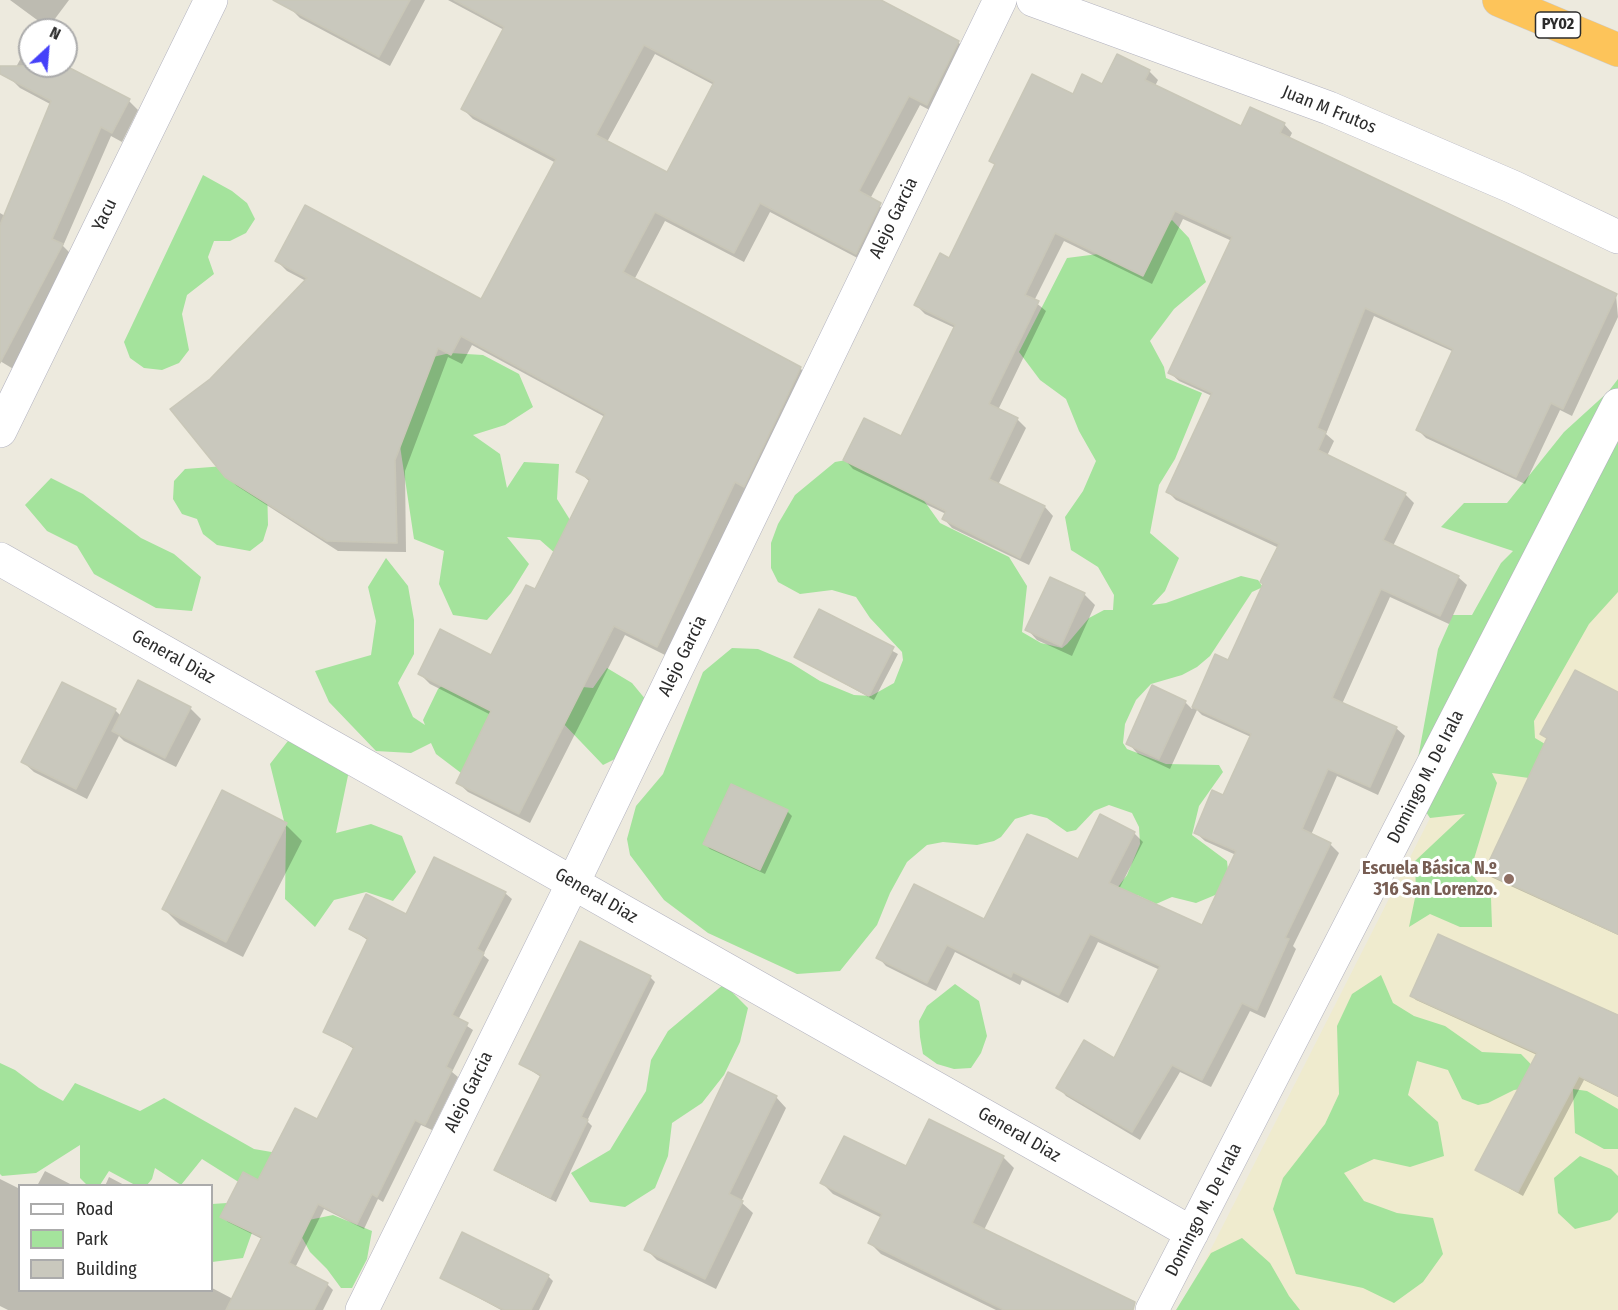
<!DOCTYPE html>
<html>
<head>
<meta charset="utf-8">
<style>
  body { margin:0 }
  #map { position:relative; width:1618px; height:1310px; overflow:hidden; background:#edeade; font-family:"Fira Sans Condensed",sans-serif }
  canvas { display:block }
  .legend { position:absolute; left:18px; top:1184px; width:195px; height:108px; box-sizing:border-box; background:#fff; border:2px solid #ababab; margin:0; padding:8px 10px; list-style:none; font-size:18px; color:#2c2c2c }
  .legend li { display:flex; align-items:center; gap:12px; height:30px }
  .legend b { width:30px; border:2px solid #ababab }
  .north { position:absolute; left:18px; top:18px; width:60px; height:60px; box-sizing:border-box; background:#fff; border:2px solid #ababab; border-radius:50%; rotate:26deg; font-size:16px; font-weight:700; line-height:24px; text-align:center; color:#2c2c2c }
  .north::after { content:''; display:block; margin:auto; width:21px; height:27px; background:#4540f9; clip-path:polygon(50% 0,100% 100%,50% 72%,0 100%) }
</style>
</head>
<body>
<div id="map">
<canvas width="1618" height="1310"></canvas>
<ul class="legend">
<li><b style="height:8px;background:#fff"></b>Road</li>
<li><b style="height:16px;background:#a4e39c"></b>Park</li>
<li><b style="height:16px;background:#c9c8bd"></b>Building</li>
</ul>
<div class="north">N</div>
</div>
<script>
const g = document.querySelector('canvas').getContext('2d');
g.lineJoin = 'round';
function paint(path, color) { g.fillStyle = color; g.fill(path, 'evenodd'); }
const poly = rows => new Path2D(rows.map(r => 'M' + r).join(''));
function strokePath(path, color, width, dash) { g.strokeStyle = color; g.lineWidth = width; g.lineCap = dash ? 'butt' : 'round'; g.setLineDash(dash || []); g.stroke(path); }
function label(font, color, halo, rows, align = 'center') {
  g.font = font + ' "Fira Sans Condensed",sans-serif'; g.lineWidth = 6; g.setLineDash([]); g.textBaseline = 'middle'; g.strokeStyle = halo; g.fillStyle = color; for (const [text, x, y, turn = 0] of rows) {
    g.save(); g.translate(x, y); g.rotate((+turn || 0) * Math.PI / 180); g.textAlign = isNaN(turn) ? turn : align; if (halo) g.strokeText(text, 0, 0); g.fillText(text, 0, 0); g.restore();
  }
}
const education = poly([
  [1618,448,1618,1310,1180,1310]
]);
const green = poly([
  [203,175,232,191,247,203,255,219,246,233,230,241,214,241,208,257,214,274,187,295,182,314,189,350,179,363,162,370,144,368,130,358,124,342],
  [1172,220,1189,238,1206,282,1174,309,1150,341,1164,367,1166,378,1202,393,1175,459,1159,485,1150,533,1179,558,1165,591,1152,605,1166,603,1241,576,1258,580,1263,587,1252,592,1210,656,1197,667,1182,675,1151,684,1136,700,1125,724,1123,743,1127,749,1166,764,1219,765,1223,772,1199,806,1192,835,1227,861,1228,870,1220,893,1196,903,1172,897,1156,904,1137,895,1131,917,1112,895,1127,875,1140,844,1139,827,1132,813,1109,805,1094,811,1076,830,1067,832,1047,818,1031,814,1015,819,1001,837,994,841,977,845,943,842,927,845,907,862,890,893,877,925,840,971,797,974,708,933,664,900,630,855,627,839,636,806,663,774,703,672,732,648,758,649,791,663,820,681,854,695,871,696,894,683,903,660,902,652,870,618,856,597,832,590,800,594,778,582,771,568,771,543,778,524,795,495,835,462,852,459,915,488,940,523,1009,557,1027,586,1022,632,1041,643,1062,648,1067,644,1089,618,1104,610,1113,610,1114,595,1098,567,1071,550,1065,517,1083,491,1096,461,1079,431,1066,399,1040,380,1019,352,1067,258,1137,249],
  [450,353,483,355,519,374,533,407,505,425,473,435,500,454,507,488,524,462,559,464,557,499,577,531,565,562,540,540,507,537,529,564,511,593,487,620,453,615,439,584,444,551,414,539,391,386,416,361],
  [1618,379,1618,592,1589,624,1534,721,1535,738,1550,747,1529,778,1492,773,1497,783,1470,872,1491,898,1492,927,1460,927,1430,914,1409,927,1416,893,1415,861,1465,814,1430,818,1412,791,1438,649,1453,615,1472,615,1501,563,1513,551,1441,527,1464,503,1507,503,1564,432,1608,392],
  [238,465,267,485,268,525,263,541,250,551,217,545,203,534,197,519,182,514,173,499,174,481,185,469],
  [51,478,83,494,141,538,174,554,201,577,192,611,156,608,94,574,77,546,47,531,25,505],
  [386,558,408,586,414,620,414,654,398,683,413,717,425,725,423,720,438,689,464,667,513,700,465,776,436,754,431,743,411,753,376,751,329,702,315,671,371,655,376,621,368,587],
  [607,668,632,683,651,706,625,754,603,765,560,720,562,685,593,688],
  [291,737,350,766,336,833,371,824,402,836,416,872,393,901,366,892,334,900,315,927,285,899,286,829,270,764],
  [1381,975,1393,1003,1414,1016,1445,1026,1482,1052,1521,1054,1551,1085,1514,1090,1488,1103,1478,1105,1462,1099,1448,1070,1417,1061,1408,1095,1438,1122,1444,1156,1410,1167,1374,1159,1344,1173,1364,1201,1397,1213,1433,1218,1443,1254,1423,1282,1394,1303,1363,1288,1296,1274,1273,1209,1283,1178,1325,1124,1339,1094,1337,1026,1352,994],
  [724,984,748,1008,740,1042,724,1075,702,1103,672,1123,668,1156,655,1188,625,1207,590,1202,571,1173,610,1150,646,1091,651,1060,668,1031],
  [955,984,979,1001,987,1036,981,1053,971,1068,954,1069,937,1064,923,1054,920,1037,919,1021,927,1006],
  [0,1063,15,1070,39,1088,63,1101,75,1083,140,1111,164,1098,254,1149,289,1155,256,1193,202,1159,181,1185,155,1168,152,1179,147,1185,135,1185,109,1171,100,1185,87,1185,80,1178,80,1145,36,1173,2,1176,0,1174],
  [1573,1089,1587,1091,1618,1109,1618,1149,1604,1149,1575,1133],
  [1580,1156,1611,1169,1618,1176,1618,1212,1610,1220,1575,1229,1558,1213,1554,1178],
  [227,1203,255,1224,243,1258,212,1262,212,1204],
  [333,1215,372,1231,367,1259,352,1288,341,1288,327,1269,310,1252,294,1223],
  [1242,1238,1270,1263,1289,1296,1300,1310,1176,1310,1211,1253]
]);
const shadow = poly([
  [10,0,69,0,48,28],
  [294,0,425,0,390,66,300,18,290,8],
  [448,0,878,0,958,42,968,52,937,114,920,105,870,199,890,214,867,263,770,212,744,262,665,221,634,280,801,369,811,379,667,656,625,635,530,823,468,792,457,782,491,715,430,684,420,674,492,657,535,591,590,482,578,471,605,417,472,345,462,364,448,357,405,471,406,552,338,551,237,486,226,476,211,380,306,281,287,271,277,261,482,301,556,163,473,119,463,109,504,30],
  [655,54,714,85,667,174,607,142],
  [27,47,30,49,30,66,63,66,129,101,138,110,122,142,111,136,63,246,72,255,15,370,0,361,0,213,5,216,52,105,20,88,10,78],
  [1149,71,1158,80,1155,86,1242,128,1284,124,1292,133,1289,139,1616,295,1618,317,1572,416,1560,410,1525,484,1426,438,1418,430,1454,352,1374,316,1326,434,1334,441,1327,456,1405,494,1414,503,1393,546,1458,577,1467,585,1449,624,1390,597,1342,704,1396,728,1405,736,1378,795,1337,776,1311,835,1330,844,1339,853,1293,946,1296,949,1265,1018,1250,1011,1211,1087,1180,1072,1140,1140,1066,1096,1058,1087,1115,1061,1160,970,1098,942,1068,1003,1022,980,1020,985,955,952,936,991,886,966,878,957,984,921,1078,861,1134,833,1143,842,1119,889,1203,927,1236,855,1205,841,1196,833,1223,796,1251,737,1202,715,1197,710,1170,769,1138,754,1128,743,1185,702,1192,709,1216,656,1229,662,1279,548,1176,500,1167,491,1212,396,1179,381,1170,373,1232,241,1183,219,1152,284,1064,241,1034,301,1046,311,998,410,1018,420,1026,428,998,485,1045,507,1053,516,1029,565,952,528,944,519,946,514,853,469,845,460,902,438,955,328,925,314,916,305,950,260,996,165,991,161,1074,96],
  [1051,579,1084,594,1095,605,1072,656,1037,640,1027,629],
  [820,611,898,654,874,700,796,657],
  [1618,694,1618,935,1491,877,1486,872,1547,739,1542,734],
  [190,708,201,719,176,767,124,741,119,736,87,799,34,772,23,762,115,710,121,716],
  [223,792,286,825,302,841,243,957,180,925,164,909],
  [787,811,792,816,765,874,710,849,705,844],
  [505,893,512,899,483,955,489,960,458,1020,473,1030,452,1072,458,1077,432,1130,421,1125,383,1202,378,1199,364,1229,324,1209,295,1268,327,1284,333,1290,323,1310,8,1310,0,1306,0,1179,20,1189,20,1290,212,1290,212,1288,233,1299,262,1239,228,1222,222,1216,318,1121,354,1049,325,1031,369,941,351,929],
  [1438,936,1618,1015,1618,1097,1584,1080,1523,1196,1477,1170,1537,1055,1416,1000,1411,995],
  [650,977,655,982,587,1121,592,1126,556,1202,501,1174,496,1169,541,1077,521,1064],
  [776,1097,786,1108,741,1202,753,1213,716,1289,657,1260,646,1249],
  [1003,1157,1014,1168,984,1230,1126,1310,996,1310,881,1254,870,1243,882,1218,833,1194,822,1183,906,1168],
  [45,1171,74,1186,37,1186],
  [109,1177,126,1186,105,1186],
  [548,1276,553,1281,539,1310,501,1310,442,1278]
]);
const building = poly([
  [273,0,410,0,379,57,273,0],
  [454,0,881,0,959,41,927,105,909,96,859,191,881,203,856,254,760,203,734,253,655,212,623,272,801,367,744,487,735,482,657,647,614,626,519,814,456,783,491,711,418,674,440,629,491,655,526,585,535,589,590,479,576,472,605,414,461,336,451,355,438,348,395,460,397,543,327,541,225,477,170,409,210,379,307,278,275,261,305,205,481,299,556,159,461,109,504,27,454,0],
  [644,45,714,82,667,172,596,135,644,45],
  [1117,54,1150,70,1145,80,1241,126,1250,107,1285,123,1280,133,1617,294,1563,409,1551,403,1516,477,1416,430,1453,349,1365,308,1317,428,1326,432,1318,450,1406,493,1383,540,1459,576,1440,616,1381,589,1332,698,1397,727,1370,787,1328,769,1302,829,1331,843,1285,938,1289,939,1257,1010,1242,1003,1202,1080,1172,1065,1132,1132,1056,1088,1084,1040,1114,1058,1160,966,1090,934,1059,995,1013,972,1011,977,947,945,927,983,876,958,914,884,984,919,1027,834,1078,859,1100,814,1135,832,1109,883,1202,925,1236,851,1194,833,1212,790,1223,795,1251,734,1192,707,1215,654,1228,660,1263,584,1260,582,1279,544,1166,492,1212,393,1168,373,1232,237,1175,211,1143,276,1055,233,1025,295,1039,301,989,404,1018,418,989,479,1045,506,1020,558,942,519,946,511,843,460,864,418,901,436,955,325,914,305,940,253,949,258,995,164,989,161,1032,74,1073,94,1082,74,1102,84,1117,54],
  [0,66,66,66,130,99,112,133,101,127,52,239,63,244,0,363,0,225,51,101,0,74,0,66],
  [1050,577,1085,593,1061,646,1025,630,1050,577],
  [819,609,894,647,869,696,794,657,819,609],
  [1575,670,1618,692,1618,934,1484,872,1547,738,1540,734,1575,670],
  [138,680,191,707,165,758,112,731,138,680],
  [62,682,116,709,76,789,21,762,62,682],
  [1152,685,1186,701,1159,759,1126,744,1152,685],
  [731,784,788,810,760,870,703,844,731,784],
  [222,790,287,823,226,942,162,909,222,790],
  [434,857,506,892,477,949,484,953,452,1015,468,1023,446,1067,452,1070,425,1125,415,1120,377,1197,372,1194,357,1224,318,1204,289,1263,328,1283,314,1310,226,1310,262,1237,220,1217,243,1172,258,1180,295,1108,317,1119,354,1047,323,1032,368,938,349,929,366,894,406,914,434,857],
  [1438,934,1618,1015,1618,1096,1579,1076,1518,1192,1475,1170,1537,1053,1410,996,1438,934],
  [580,941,651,976,581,1117,588,1120,550,1198,494,1170,541,1075,519,1064,580,941],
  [728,1072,777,1096,729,1194,743,1201,705,1279,644,1250,728,1072],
  [929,1119,1004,1156,972,1223,1135,1302,1133,1310,1004,1310,868,1243,882,1214,820,1183,844,1136,906,1166,929,1119],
  [462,1232,549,1275,531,1310,504,1310,440,1278,462,1232]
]);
const minor = poly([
  [1033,0,1329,108,1513,187,1618,237],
  [0,431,211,0],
  [0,559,1192,1233],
  [362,1310,573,883,1000,0],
  [1152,1310,1618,405]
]);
const highway = poly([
  [1499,0,1618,50]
]);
const markers = [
  [1509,879,6,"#8d6e63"]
];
const shields = [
  [1558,25,45]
];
const shieldNames = [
  ["PY02",1558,25]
];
const streetNames = [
  ["Juan M Frutos",1329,110,22],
  ["Yacu",105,215,-64],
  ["Alejo Garcia",894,218,-64],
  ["Alejo Garcia",683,656,-64],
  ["General Diaz",173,657,29],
  ["Domingo M. De Irala",1426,777,-63],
  ["General Diaz",596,896,30],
  ["Alejo Garcia",469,1092,-64],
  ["General Diaz",1019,1135,30],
  ["Domingo M. De Irala",1204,1210,-63]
];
const educationNames = [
  ["Escuela Básica N.º",1497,869],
  ["316 San Lorenzo.",1497,890]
];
paint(education, '#efebce');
paint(green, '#a4e39c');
paint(shadow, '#0003');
paint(building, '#c9c8bd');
strokePath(building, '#c9c7b8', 1.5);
strokePath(minor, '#b2b2bf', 34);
strokePath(highway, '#ccc', 34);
strokePath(minor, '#fff', 33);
strokePath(highway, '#fdc45a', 33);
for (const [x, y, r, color] of markers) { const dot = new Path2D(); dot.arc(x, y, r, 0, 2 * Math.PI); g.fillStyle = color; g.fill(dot); strokePath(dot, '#fff', 2); }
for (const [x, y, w] of shields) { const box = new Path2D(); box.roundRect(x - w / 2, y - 13, w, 26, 4.5); g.fillStyle = '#fff'; g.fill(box); strokePath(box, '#2c2c2c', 1.5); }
label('bold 16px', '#2c2c2c', null, shieldNames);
label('18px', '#2c2c2c', '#fff', streetNames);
label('bold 18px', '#785e54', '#fff', educationNames, 'right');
</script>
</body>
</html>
